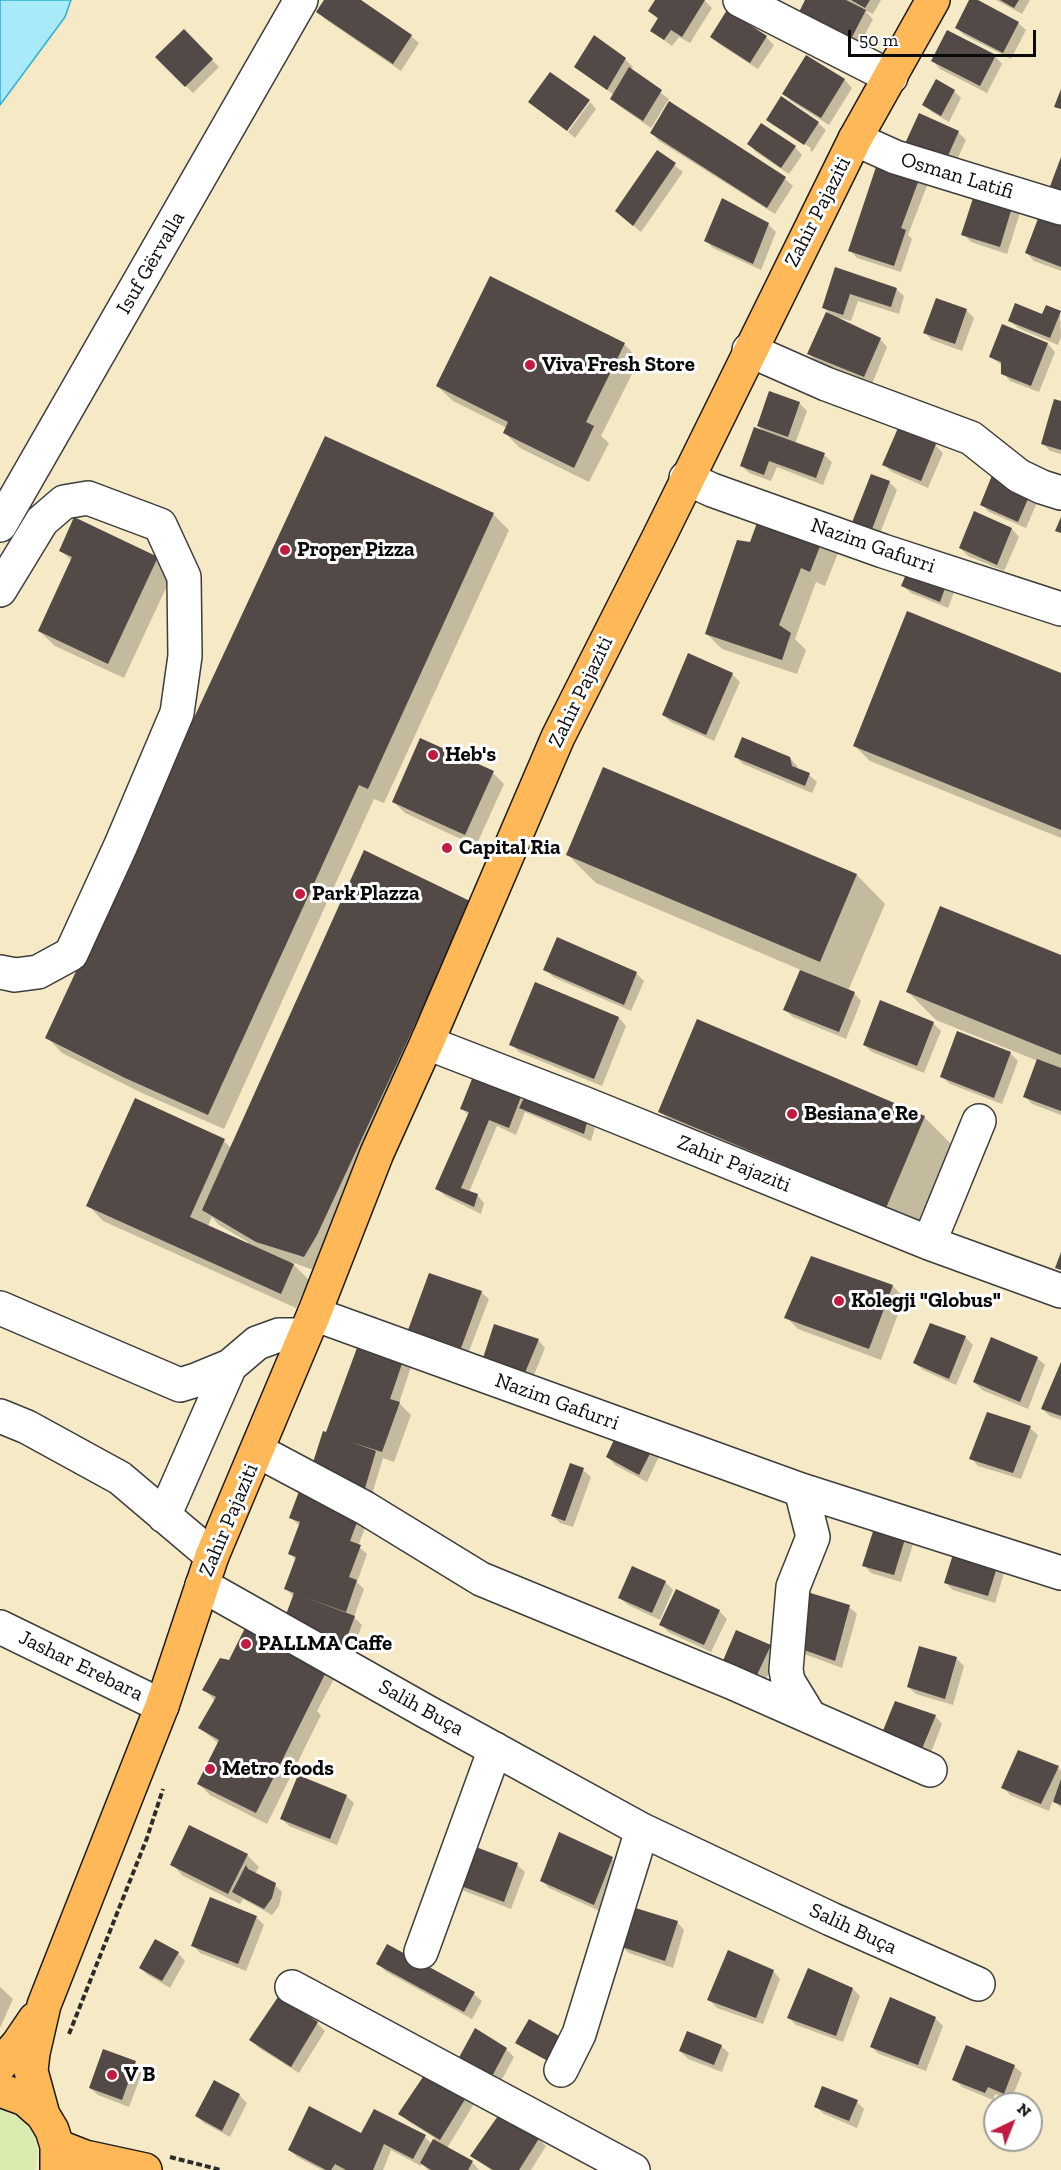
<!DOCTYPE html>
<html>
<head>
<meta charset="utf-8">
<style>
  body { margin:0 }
  #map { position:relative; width:1061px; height:2170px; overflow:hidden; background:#fff6e7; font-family:"Zilla Slab",serif }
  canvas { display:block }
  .north { position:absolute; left:983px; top:2092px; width:60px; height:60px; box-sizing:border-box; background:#fff; border:2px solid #9d9d9d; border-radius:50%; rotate:43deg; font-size:16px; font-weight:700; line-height:24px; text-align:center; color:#0a0a0a }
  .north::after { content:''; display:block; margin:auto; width:21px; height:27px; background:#c21a41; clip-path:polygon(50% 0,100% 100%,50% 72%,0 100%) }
  .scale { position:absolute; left:848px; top:30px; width:188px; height:27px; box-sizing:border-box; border:3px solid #0a0a0a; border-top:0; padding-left:8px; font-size:18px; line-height:21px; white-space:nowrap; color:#0a0a0a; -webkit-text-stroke:4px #fff; paint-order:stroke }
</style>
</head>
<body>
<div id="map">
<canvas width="1061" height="2170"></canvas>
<div class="north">N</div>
<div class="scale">50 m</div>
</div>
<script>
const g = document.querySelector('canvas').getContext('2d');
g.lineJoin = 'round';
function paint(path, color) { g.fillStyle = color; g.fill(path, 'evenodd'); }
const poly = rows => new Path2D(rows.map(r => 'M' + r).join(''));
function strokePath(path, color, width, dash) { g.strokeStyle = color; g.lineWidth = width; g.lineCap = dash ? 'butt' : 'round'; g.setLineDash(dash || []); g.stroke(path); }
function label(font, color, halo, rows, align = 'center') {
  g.font = font + ' "Zilla Slab",serif'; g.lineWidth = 6; g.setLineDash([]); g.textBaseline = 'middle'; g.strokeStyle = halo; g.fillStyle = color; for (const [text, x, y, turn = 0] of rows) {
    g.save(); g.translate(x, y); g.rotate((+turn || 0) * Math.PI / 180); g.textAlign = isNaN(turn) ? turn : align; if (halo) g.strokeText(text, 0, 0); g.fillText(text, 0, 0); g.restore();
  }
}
const farmland = poly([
  [0,0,1061,0,1061,2170,0,2170],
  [995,2104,1031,2104,1031,2140,995,2140]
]);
const green = poly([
  [0,2108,14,2113,25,2123,34,2135,38,2150,35,2170,0,2170]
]);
const water = poly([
  [0,0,71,0,65,17,0,105,0,0]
]);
const shadow = poly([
  [326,0,358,0,411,36,419,43,401,71,325,19,318,12],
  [657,0,704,0,712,8,690,43,679,37,672,46,652,31,659,20,650,11],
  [807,0,881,0,873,14,864,10,873,19,859,46],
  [971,0,975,0,1018,23,1026,30,1011,59,964,35,957,28],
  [996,0,1030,0,1022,14],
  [727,12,766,37,774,45,758,69,719,44,711,37],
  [184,31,219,67,193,93,157,57],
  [594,37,625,59,633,67,631,70,669,99,651,128,619,106,612,99,614,95,576,67],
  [995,56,1002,64,987,93,940,69,933,61],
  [806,57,845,80,852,88,829,125,791,101,784,93],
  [954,91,961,98,949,122,932,112,924,105],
  [588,100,566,130,530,102],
  [590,102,596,109,575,138,568,132],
  [768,120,818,123,826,130,812,152,810,150,811,148,774,124,774,126],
  [958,132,966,140,951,173,912,155],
  [652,133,785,179,793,186,775,214,659,141],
  [749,144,795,147,802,155,789,174,756,152],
  [657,152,683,172,641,232,624,218],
  [880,160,928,183,908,235,912,239,901,272,857,258,850,250],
  [723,200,769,225,776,232,761,270,713,248,705,240],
  [1012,206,1020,213,1007,254,971,242,963,234],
  [1061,224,1061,271,1034,261,1027,253],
  [836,269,896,289,904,296,899,314,858,301,851,321,840,318,839,320,880,339,887,347,872,384,816,361,809,354,828,312,823,307],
  [966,310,974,318,962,351,932,340,925,333],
  [1060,313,1061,337,1058,345,1018,328,1010,321],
  [1003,326,1048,344,1055,352,1039,392,1010,381,1003,373,1003,366,991,357],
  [624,344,639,360,601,436,609,443,589,482,520,448,505,433,507,428,453,401,437,386],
  [1061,402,1061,454,1050,451,1042,443],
  [799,403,807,411,795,444,824,455,832,462,823,485,777,467,771,481,749,473,741,465,765,433,758,426],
  [899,430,936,446,943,453,928,488,892,472,884,465],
  [326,438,494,515,509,530,384,803,374,799,224,1129,142,1093,62,1053,47,1037],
  [889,482,897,490,878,538,861,532],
  [1041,493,1026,528,989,512,982,505],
  [975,513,1012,529,1019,537,1004,571,968,556,960,548],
  [823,537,838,553,825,586,816,582,795,639,806,650,797,674,722,649,707,634,751,543],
  [60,550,158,558,173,573,124,678,55,646,39,631,72,561],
  [947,584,954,592,948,608,911,593,903,586],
  [732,674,740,682,714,741,671,722,663,715],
  [1061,674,1061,838,870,761,855,746],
  [735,756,790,758,797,766,798,770,809,775,817,782,812,793,743,764],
  [604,769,857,875,885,904,848,991,854,993,861,1001,846,1039,793,1017,785,1010,801,970,596,883,568,855],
  [493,773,504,784,476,846,405,813,393,801],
  [471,903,319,1272,291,1262,309,1280,296,1308,103,1221,88,1205,224,1141,231,1148],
  [212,1217,219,1225,248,1242,247,1244,208,1226],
  [558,939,637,974,644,981,631,1011,553,977,545,969],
  [1061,956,1061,1115,1032,1104,1025,1096,1038,1061,936,1020,907,991],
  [619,1018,626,1026,602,1086,519,1052,511,1044],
  [933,1023,941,1031,924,1073,872,1052,864,1045],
  [1010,1053,1018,1061,1002,1104,950,1084,942,1077],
  [476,1071,596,1123,591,1141,525,1112,516,1135,497,1126,469,1192,477,1195,484,1203,481,1214,445,1196,437,1188,469,1116,462,1108],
  [660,1111,924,1117,952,1145,915,1235,689,1140],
  [812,1257,893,1286,904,1298,881,1360,798,1329,786,1317],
  [481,1292,489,1299,468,1354,418,1337,410,1330],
  [931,1325,966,1338,973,1345,956,1385,923,1370,915,1363],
  [362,1339,413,1361,399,1403,411,1415,394,1462,383,1458,370,1501,333,1436],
  [538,1340,545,1348,531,1382,492,1365],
  [1037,1358,1045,1365,1028,1409,982,1390,974,1382],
  [1061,1366,1061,1420,1050,1416,1042,1409],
  [1030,1428,1038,1435,1021,1479,978,1466,971,1458],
  [654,1445,661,1452,647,1482,615,1465,608,1457],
  [583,1470,591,1477,573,1527,560,1523,552,1515],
  [291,1518,369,1518,358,1546,367,1554,357,1582,364,1589,354,1617,362,1625,351,1654,286,1589,297,1561,290,1554,300,1526],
  [878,1521,915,1538,901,1582,871,1573,864,1565],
  [956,1550,1005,1570,995,1603,953,1590,946,1583],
  [665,1582,673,1590,660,1620,628,1605,620,1598],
  [849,1607,857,1614,842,1668,799,1652],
  [719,1611,727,1619,711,1652,668,1632,661,1624],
  [770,1646,777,1654,764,1684,732,1670],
  [920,1648,957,1659,964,1666,953,1705,916,1694,908,1687],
  [230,1662,337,1673,317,1711,321,1715,267,1824,210,1795,199,1784,219,1744,200,1728,215,1701,204,1689],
  [935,1716,942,1724,929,1758,892,1741],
  [1058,1768,1061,1771,1061,1808,1053,1800,1049,1811,1010,1795,1003,1787],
  [346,1796,354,1803,337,1845,289,1826,282,1819],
  [468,1846,517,1865,525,1872,511,1909,462,1890,455,1883],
  [247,1855,259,1867,255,1874,275,1885,282,1892,279,1906,272,1915,243,1899,240,1904,183,1876,172,1864],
  [612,1859,620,1866,602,1912,549,1888,542,1880],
  [211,1899,257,1918,264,1925,246,1971,200,1953,193,1945],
  [677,1922,684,1930,673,1968,629,1953,621,1946],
  [387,1946,474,1994,482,2001,472,2019,385,1971,378,1963],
  [178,1953,185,1961,170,1988,148,1975,141,1968],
  [773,1971,780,1979,763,2024,717,2008,709,2000],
  [0,1987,13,1999,0,2028],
  [853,1989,860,1996,843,2042,796,2025,789,2018],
  [279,1999,317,2023,325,2031,299,2073,259,2048,251,2040],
  [935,2018,943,2026,926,2071,879,2054,871,2047],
  [721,2046,729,2053,722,2072,688,2059,680,2051],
  [506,2049,514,2057,498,2087,465,2070],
  [104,2051,135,2063,143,2070,129,2107,98,2095,90,2088],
  [1014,2066,1022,2073,1011,2100,995,2094,993,2100,962,2087,954,2079],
  [239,2095,247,2103,230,2137,204,2123,197,2116],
  [466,2097,474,2104,447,2148,472,2162,479,2170,428,2170,422,2164,421,2166,391,2150,383,2170,322,2170,297,2157,289,2149,362,2135,425,2137,432,2144,435,2138,408,2121,400,2113],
  [857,2102,864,2109,857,2128,824,2114,816,2107],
  [539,2139,546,2146,531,2170,491,2170,472,2156]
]);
const building = poly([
  [324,0,361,0,412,35,393,64,316,12],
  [655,0,705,0,682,37,671,30,664,40,650,31,658,18,648,11],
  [805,0,846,0,866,10,851,39,799,12],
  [851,0,870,0,865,8],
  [969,0,978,0,1019,22,1003,53,955,28],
  [1000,0,1019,0,1014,8],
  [727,10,767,36,750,63,710,37],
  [184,29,213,59,185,87,155,57],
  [947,30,996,55,980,86,931,61],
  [594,35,626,58,607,90,574,67],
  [806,55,845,79,821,118,782,94],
  [629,67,662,90,643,121,610,99],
  [550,72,590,100,567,131,528,102],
  [936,79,955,90,941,116,922,105],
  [1061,89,1061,109,1054,107],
  [781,96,819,122,804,145,766,120],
  [669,101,786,177,767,208,650,133],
  [919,113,959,131,943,167,903,148],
  [761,123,796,146,781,168,747,144],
  [657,150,676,163,633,226,615,211],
  [1061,157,1061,193,1049,189],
  [879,158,921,174,901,228,906,230,894,266,848,251],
  [975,192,1013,204,1000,247,961,235],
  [722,198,769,223,753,264,704,241],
  [1039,216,1061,222,1061,267,1025,253],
  [835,267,897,288,891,307,850,294,843,315,822,308],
  [490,276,625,343,586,422,594,426,574,468,503,433,508,422,436,386],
  [936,298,967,309,955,344,923,333],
  [1015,303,1042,314,1046,305,1061,311,1050,338,1008,321],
  [826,312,881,338,864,377,807,354],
  [1002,324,1048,343,1031,386,1001,374,1001,362,989,357],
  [769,391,800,402,788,437,757,426],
  [1054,399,1061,401,1061,450,1041,444],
  [754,427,825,453,816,478,769,461,764,475,740,466],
  [898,428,936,444,921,481,882,465],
  [325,436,494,513,368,789,359,785,208,1115,125,1078,45,1038],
  [995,468,1034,485,1018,522,980,505],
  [871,474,890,481,871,532,851,525],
  [974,511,1012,528,997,565,959,548],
  [761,512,824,536,810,572,801,568,779,625,791,633,782,660,705,634,737,540,750,542],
  [74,517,158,557,108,664,38,631,72,557,59,551],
  [1061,517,1061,533,1055,531],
  [909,567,947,583,940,602,901,586],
  [907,611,1061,673,1061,830,853,746],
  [688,653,733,673,706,735,662,715],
  [742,737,790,757,792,766,810,773,805,786,734,757],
  [420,738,494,771,465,835,392,802],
  [603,767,857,874,820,962,566,855],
  [364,850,472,902,317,1235,304,1257,256,1242,202,1210],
  [940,906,1061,955,1061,1055,906,992],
  [557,937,637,972,624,1005,543,970],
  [800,970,855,992,839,1032,783,1010],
  [535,982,619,1017,594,1079,509,1045],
  [880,1000,934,1022,917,1066,863,1045],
  [697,1019,925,1116,886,1208,658,1112],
  [957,1031,1011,1052,994,1098,940,1077],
  [1037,1059,1061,1068,1061,1111,1023,1097],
  [476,1069,524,1089,509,1128,489,1120,461,1188,478,1194,474,1207,435,1189,469,1112,460,1109],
  [528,1090,589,1115,584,1134,519,1108],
  [135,1098,225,1139,190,1217,294,1264,281,1294,86,1206],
  [1061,1252,1061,1270,1055,1268],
  [811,1256,893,1285,869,1349,784,1318],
  [429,1273,482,1291,461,1348,408,1330],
  [930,1323,966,1336,949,1379,913,1363],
  [494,1324,539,1339,524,1375,483,1358],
  [361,1337,406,1352,390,1399,400,1402,382,1452,351,1442,376,1451,363,1495,309,1475,323,1431,326,1432],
  [991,1337,1038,1357,1020,1402,973,1382],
  [1061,1362,1061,1416,1041,1409],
  [987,1412,1031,1426,1013,1473,969,1459],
  [620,1427,655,1444,639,1475,606,1457],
  [570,1463,584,1468,565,1521,551,1516],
  [301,1486,362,1509,350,1541,361,1545,349,1577,357,1580,346,1612,304,1597,355,1616,343,1648,282,1625,294,1593,284,1589,296,1557,288,1554,300,1522,289,1518],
  [877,1519,908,1529,894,1575,862,1566],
  [955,1548,999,1561,988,1596,944,1583],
  [632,1566,666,1581,652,1613,618,1598],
  [676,1589,720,1610,704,1645,659,1625],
  [804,1591,850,1605,835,1661,790,1645],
  [248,1622,330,1664,256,1813,197,1784,219,1740,198,1728,216,1697,202,1690,220,1658,229,1660],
  [736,1630,771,1645,756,1677,722,1663],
  [919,1646,957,1657,945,1699,907,1687],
  [895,1701,936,1715,921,1751,882,1733],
  [1018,1750,1059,1766,1041,1804,1001,1788],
  [298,1775,347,1795,330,1839,280,1819],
  [1061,1779,1061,1805,1053,1802],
  [189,1825,248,1854,228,1894,170,1865],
  [559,1832,613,1857,594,1905,540,1881],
  [468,1844,518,1863,504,1902,453,1883],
  [246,1865,248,1869,276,1883,272,1898,264,1909,232,1892],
  [210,1897,257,1916,238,1964,191,1946],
  [632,1907,678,1921,665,1961,619,1946],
  [155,1939,179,1952,162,1981,139,1968],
  [387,1944,475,1992,464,2012,376,1964],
  [728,1950,774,1970,756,2018,707,2000],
  [808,1968,853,1988,836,2036,787,2018],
  [278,1997,318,2022,291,2067,249,2040],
  [890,1997,936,2017,918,2065,870,2047],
  [529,2019,568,2041,555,2065,515,2043],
  [475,2028,507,2048,490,2080,456,2063],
  [687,2031,722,2045,714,2065,679,2051],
  [966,2045,1015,2065,1004,2094,988,2087,985,2093,952,2080],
  [103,2049,136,2061,122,2100,89,2088],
  [427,2071,467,2096,440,2140,398,2114],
  [214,2080,240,2094,222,2131,195,2116],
  [822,2086,858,2100,849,2121,814,2107],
  [309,2106,361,2133,374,2109,426,2135,413,2159,384,2144,373,2170,346,2170,335,2164,331,2170,326,2170,288,2150],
  [500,2113,540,2137,519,2170,493,2170,470,2156],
  [433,2139,473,2161,468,2170,431,2170,420,2163]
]);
const path = poly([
  [69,2034,147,1838,163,1789],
  [170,2157,221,2170]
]);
const minor = poly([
  [740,0,891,77],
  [855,139,895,157,1061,208],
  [749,350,826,384,971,438,1019,476,1042,487,1061,493],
  [686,478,712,490,883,551,1061,609],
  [0,525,301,0],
  [0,590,42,521,64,502,88,498,160,525,184,577,185,656,177,713,121,845,71,954,38,972,15,975,0,972],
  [428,1040,443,1049,583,1103,929,1243,1061,1291],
  [929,1243,979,1121],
  [0,1308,180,1385,196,1380,230,1366,257,1343,279,1335,304,1335],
  [314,1314,801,1490,1061,1573],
  [0,1416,27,1427,120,1478,212,1556],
  [258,1451,365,1508,481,1579,731,1682,930,1770],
  [801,1490,813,1537,793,1587,786,1670,788,1681,810,1717],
  [164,1516,230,1366],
  [202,1585,427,1712,642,1830,831,1919,978,1984],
  [0,1627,162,1706],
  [421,1952,495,1749],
  [292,1987,633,2170],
  [561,2070,579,2034,642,1830]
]);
const major = poly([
  [0,2065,18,2044,35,2019],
  [0,2090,25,2099,43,2115,52,2130,57,2146,57,2170],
  [43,2115,31,2071,33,2053,44,2005,162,1706,212,1556,314,1314,377,1153,428,1040,558,737,659,537,855,139,933,0],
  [57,2146,85,2157,145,2170]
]);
const markers = [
  [530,365,6,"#c21a41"],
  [285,550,6,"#c21a41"],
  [433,755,6,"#c21a41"],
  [447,848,6,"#c21a41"],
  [300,894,6,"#c21a41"],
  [792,1114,6,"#c21a41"],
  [839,1301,6,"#c21a41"],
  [246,1644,6,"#c21a41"],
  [210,1769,6,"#c21a41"],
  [112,2075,6,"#c21a41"]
];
const streetNames = [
  ["Osman Latifi",957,176,17],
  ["Zahir Pajaziti",818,212,-63],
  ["Isuf Gërvalla",151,263,-60],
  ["Nazim Gafurri",873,546,19],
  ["Zahir Pajaziti",581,692,-64],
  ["Zahir Pajaziti",734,1164,22],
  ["Nazim Gafurri",557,1402,20],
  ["Zahir Pajaziti",229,1520,-67],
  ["Jashar Erebara",81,1666,26],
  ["Salih Buça",421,1708,29],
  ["Salih Buça",853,1929,25]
];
const poiNames = [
  ["Viva Fresh Store",542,365],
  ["Proper Pizza",297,550],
  ["Heb's",445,755],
  ["Capital Ria",459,848],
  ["Park Plazza",312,894],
  ["Besiana e Re",804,1114],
  ["Kolegji \"Globus\"",851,1301],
  ["PALLMA Caffe",258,1644],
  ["Metro foods",222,1769],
  ["V B",124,2075]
];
paint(farmland, '#f6e9c6');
paint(green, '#d9ebaf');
paint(water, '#a8eafa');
strokePath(water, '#2ab1d6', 1.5);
paint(shadow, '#0003');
paint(building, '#534946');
strokePath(minor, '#3d3d3d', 36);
strokePath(major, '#1b1b1b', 36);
strokePath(path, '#2c2c2c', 4, [6, 3]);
strokePath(minor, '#fff', 33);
strokePath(major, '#ffb857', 33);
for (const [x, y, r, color] of markers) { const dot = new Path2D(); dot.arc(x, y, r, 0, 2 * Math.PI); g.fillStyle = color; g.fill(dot); strokePath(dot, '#fff', 2); }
label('21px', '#0a0a0a', '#fff', streetNames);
label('bold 21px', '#0a0a0a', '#fff', poiNames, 'left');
</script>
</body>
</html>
